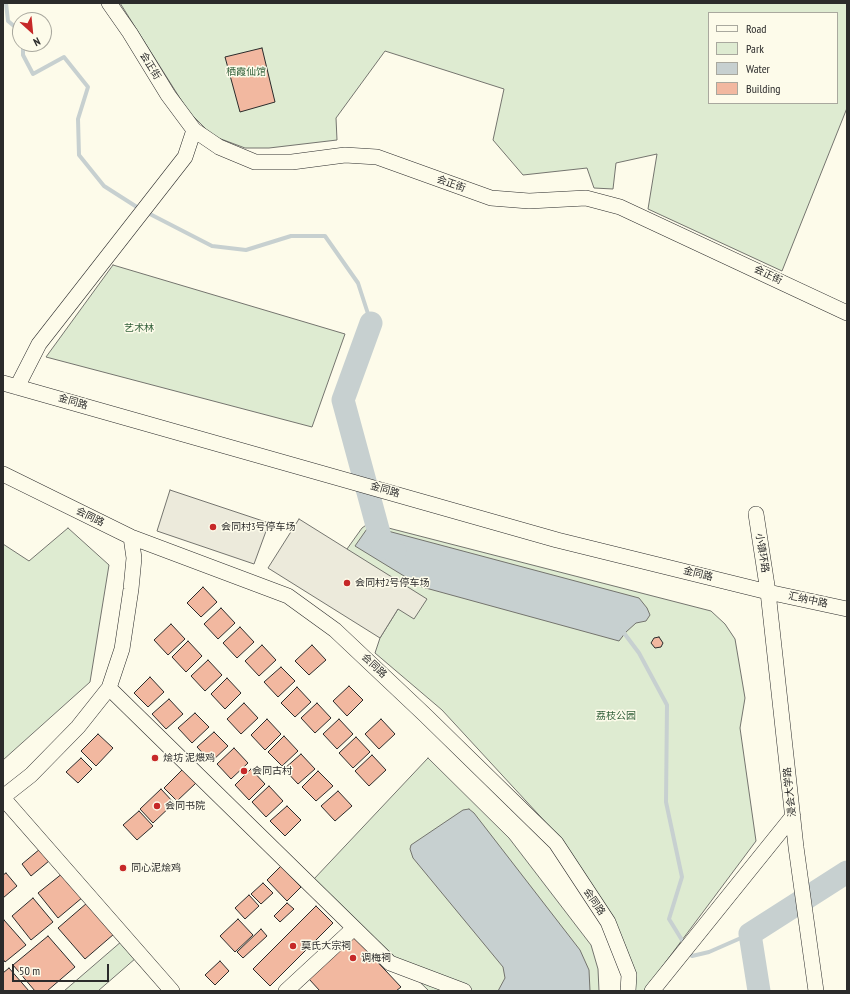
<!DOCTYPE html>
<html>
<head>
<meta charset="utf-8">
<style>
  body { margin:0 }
  #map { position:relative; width:850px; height:994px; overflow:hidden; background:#fdfbea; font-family:"PT Sans Narrow",sans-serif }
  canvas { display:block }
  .frame { position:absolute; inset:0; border:4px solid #2b2b2b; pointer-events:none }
  .legend { position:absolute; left:708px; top:12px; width:130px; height:92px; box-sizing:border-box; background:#fdfbea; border:1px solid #a9a89e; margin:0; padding:5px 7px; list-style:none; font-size:12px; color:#2b2b2b }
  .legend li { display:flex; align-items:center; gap:8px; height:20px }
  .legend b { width:20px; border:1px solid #a9a89e }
  .north { position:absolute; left:12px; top:12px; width:40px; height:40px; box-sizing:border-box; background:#fdfbea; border:1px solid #a9a89e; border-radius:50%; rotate:153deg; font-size:11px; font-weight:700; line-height:16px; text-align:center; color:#2b2b2b }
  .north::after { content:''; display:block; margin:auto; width:14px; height:18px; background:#c62828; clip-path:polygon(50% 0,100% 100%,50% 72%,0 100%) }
  .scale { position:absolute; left:12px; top:964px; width:97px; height:18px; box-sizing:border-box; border:2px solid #2b2b2b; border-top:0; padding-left:5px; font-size:12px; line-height:14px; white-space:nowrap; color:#2b2b2b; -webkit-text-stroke:3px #fdfbea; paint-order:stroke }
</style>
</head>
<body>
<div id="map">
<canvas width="850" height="994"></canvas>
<div class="frame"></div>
<ul class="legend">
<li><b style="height:5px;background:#fdfbea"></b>Road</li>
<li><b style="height:11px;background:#deebd1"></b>Park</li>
<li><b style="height:11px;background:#c7d0d0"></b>Water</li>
<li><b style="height:11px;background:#f2b8a0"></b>Building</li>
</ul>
<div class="north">N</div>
<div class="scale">50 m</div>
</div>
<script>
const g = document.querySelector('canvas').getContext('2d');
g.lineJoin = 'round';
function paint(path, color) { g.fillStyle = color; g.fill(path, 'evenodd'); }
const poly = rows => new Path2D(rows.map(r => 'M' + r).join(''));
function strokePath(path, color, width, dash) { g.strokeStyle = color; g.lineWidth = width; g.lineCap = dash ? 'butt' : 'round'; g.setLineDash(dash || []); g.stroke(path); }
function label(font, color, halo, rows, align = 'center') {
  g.font = font + ' "PT Sans Narrow","Noto Sans SC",sans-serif'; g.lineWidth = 3; g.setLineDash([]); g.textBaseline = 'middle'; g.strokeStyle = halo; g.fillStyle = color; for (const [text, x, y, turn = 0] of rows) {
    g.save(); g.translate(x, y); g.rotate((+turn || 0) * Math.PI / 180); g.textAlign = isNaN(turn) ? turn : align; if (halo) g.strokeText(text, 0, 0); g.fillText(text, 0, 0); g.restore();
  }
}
const green = poly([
  [120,3,847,3,847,108,782,271,648,209,657,154,616,163,613,189,594,188,587,168,523,175,493,140,504,89,385,51,336,118,337,140,269,148,245,148,213,136,188,111,120,3],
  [709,13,837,13,837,103,709,103,709,13],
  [113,265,345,334,312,427,46,357,113,265],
  [369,523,711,611,725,624,735,639,745,698,740,728,756,841,644,991,633,991,562,840,442,710,375,653,380,638,398,609,347,549,362,528,369,523],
  [68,528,109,565,90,682,3,760,3,544,29,561,68,528],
  [428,758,509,838,591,945,598,969,599,991,429,991,314,879,428,758],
  [122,941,136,958,98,991,64,991,122,941]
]);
const parking = poly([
  [170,490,269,523,254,564,157,531,170,490],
  [299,519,427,599,414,619,398,609,380,638,268,568,299,519]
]);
const water = poly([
  [369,526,639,598,647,608,650,615,646,621,636,623,626,632,619,641,422,587,355,546,369,526],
  [469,809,474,813,580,950,589,970,590,991,498,991,505,978,503,967,413,858,410,849,411,845,463,810,469,809]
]);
const stream = poly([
  [6,3,8,21,20,31],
  [23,44,23,55,33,74,64,57,88,87,78,119,79,155,104,186,140,209],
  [146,212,212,246,246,250,291,236,325,236,358,283,371,323],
  [621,629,639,653,667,705,666,802,682,877,669,919,685,945],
  [689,950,692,956,709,952,750,934]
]);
const river = poly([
  [371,323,343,400,382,544,395,551],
  [759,991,750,934,847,872]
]);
const building = poly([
  [262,48,275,102,240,112,225,57,262,48],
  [203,587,217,602,201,617,187,603,203,587],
  [221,608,235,623,218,639,204,624,221,608],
  [171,624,185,639,168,655,154,640,171,624],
  [240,627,254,642,237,658,223,643,240,627],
  [659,637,663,643,661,647,655,648,651,643,654,638,659,637],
  [188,641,202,656,186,672,172,657,188,641],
  [262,645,276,660,259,676,245,661,262,645],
  [312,645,326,660,309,675,295,661,312,645],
  [208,660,222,675,205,691,191,676,208,660],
  [281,667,295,681,278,697,264,682,281,667],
  [150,677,164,692,148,707,134,693,150,677],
  [227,678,241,693,225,709,211,694,227,678],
  [349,686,363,700,347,716,333,701,349,686],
  [297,687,311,702,295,717,281,703,297,687],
  [169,699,183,714,166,729,152,714,169,699],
  [244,703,258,718,241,734,227,719,244,703],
  [317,703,331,718,315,733,301,718,317,703],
  [195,713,209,727,192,743,178,728,195,713],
  [267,719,281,734,265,750,251,735,267,719],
  [339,719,353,734,337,749,323,734,339,719],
  [381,719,395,734,379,749,365,734,381,719],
  [214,732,228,746,211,762,197,747,214,732],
  [98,734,113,748,96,766,81,751,98,734],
  [284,736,298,751,282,766,268,752,284,736],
  [356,737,370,752,353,768,339,753,356,737],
  [234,748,248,763,231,779,217,764,234,748],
  [301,754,315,769,298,784,284,769,301,754],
  [372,755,386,770,369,786,355,771,372,755],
  [81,758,92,769,78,783,66,772,81,758],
  [183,769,196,783,177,801,164,788,183,769],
  [251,769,265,784,249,800,235,785,251,769],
  [318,771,333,786,316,801,302,787,318,771],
  [269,786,283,801,266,817,252,802,269,786],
  [161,789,174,803,153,823,140,809,161,789],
  [338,791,352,806,335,821,321,806,338,791],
  [287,806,301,820,285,836,270,821,287,806],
  [139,811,153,826,137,840,123,825,139,811],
  [40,849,49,861,31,876,22,864,40,849],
  [281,866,301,887,287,901,267,880,281,866],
  [6,873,17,886,3,898,3,875,6,873],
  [63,873,83,897,58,918,38,893,63,873],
  [263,883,273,893,261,904,251,894,263,883],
  [249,895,259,906,245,919,235,908,249,895],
  [33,898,53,922,31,940,12,916,33,898],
  [87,903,114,934,85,959,58,928,87,903],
  [287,903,294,909,280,922,274,916,287,903],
  [316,906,333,923,270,986,253,969,316,906],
  [238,919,253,935,235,952,220,936,238,919],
  [4,920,26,945,5,962,3,959,3,921,4,920],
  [261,929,267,936,243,958,237,952,261,929],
  [48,936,75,967,47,991,35,991,13,965,48,936],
  [354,937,401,987,396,991,320,991,309,979,354,937],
  [220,961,229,971,215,985,205,975,220,961],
  [9,968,29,991,3,991,3,973,9,968]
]);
const minor = poly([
  [109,3,130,33,168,95,194,130,219,147,255,162,292,162,345,155,377,157,491,198,529,201,586,198,620,207,847,313],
  [3,383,557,540,768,592,847,609],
  [17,387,39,344,185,157,194,130],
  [3,474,131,537,288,596,335,630,424,714,556,843,608,922,629,975,628,991],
  [756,514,768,592,796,847,816,991],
  [109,688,390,963,464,991],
  [3,797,31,775,78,727,109,688,122,649,131,589,134,558,131,537],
  [3,798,172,991],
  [286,991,354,928],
  [652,991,793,816]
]);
const markers = [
  [213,527,4,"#c62828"],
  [347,583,4,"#c62828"],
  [155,758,4,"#c62828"],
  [244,771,4,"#c62828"],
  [157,806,4,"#c62828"],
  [123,868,4,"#c62828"],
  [293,946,4,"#c62828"],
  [353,958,4,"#c62828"]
];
const streetNames = [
  ["会正街",150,66,58],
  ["会正街",451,184,19],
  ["会正街",768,275,25],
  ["金同路",73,402,16],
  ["金同路",385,490,16],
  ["会同路",90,517,26],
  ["小镇环路",762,553,81],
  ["金同路",698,574,14],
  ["汇纳中路",808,600,12],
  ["会同路",374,666,43],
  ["浸会大学路",790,792,-96],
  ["会同路",594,902,56]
];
const parkNames = [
  ["栖霞仙馆",246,72],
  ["艺术林",139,328],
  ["荔枝公园",616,716]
];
const poiNames = [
  ["会同村3号停车场",221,527],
  ["会同村2号停车场",355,583],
  ["烩坊 泥煨鸡",163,758],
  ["会同古村",252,771],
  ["会同书院",165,806],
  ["同心泥烩鸡",131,868],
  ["莫氏大宗祠",301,946],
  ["调梅祠",361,958]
];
paint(green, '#deebd1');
strokePath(green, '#74746e', 1);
paint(parking, '#eceadb');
strokePath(parking, '#74746e', 1);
paint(water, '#c7d0d0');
strokePath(water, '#74746e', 1);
strokePath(stream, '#c7d0d0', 4);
strokePath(river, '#c7d0d0', 23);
paint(building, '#f2b8a0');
strokePath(building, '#2b2b2b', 1);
strokePath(minor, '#2b2b2b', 16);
strokePath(minor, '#fdfbea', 15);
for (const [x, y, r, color] of markers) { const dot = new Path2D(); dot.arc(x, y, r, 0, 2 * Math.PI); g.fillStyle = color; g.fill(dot); strokePath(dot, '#fdfbea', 1.5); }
label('10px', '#2b2b2b', '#fdfbea', streetNames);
label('10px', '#34623c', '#fdfbea', parkNames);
label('10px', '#2b2b2b', '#fdfbea', poiNames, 'left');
</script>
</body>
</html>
